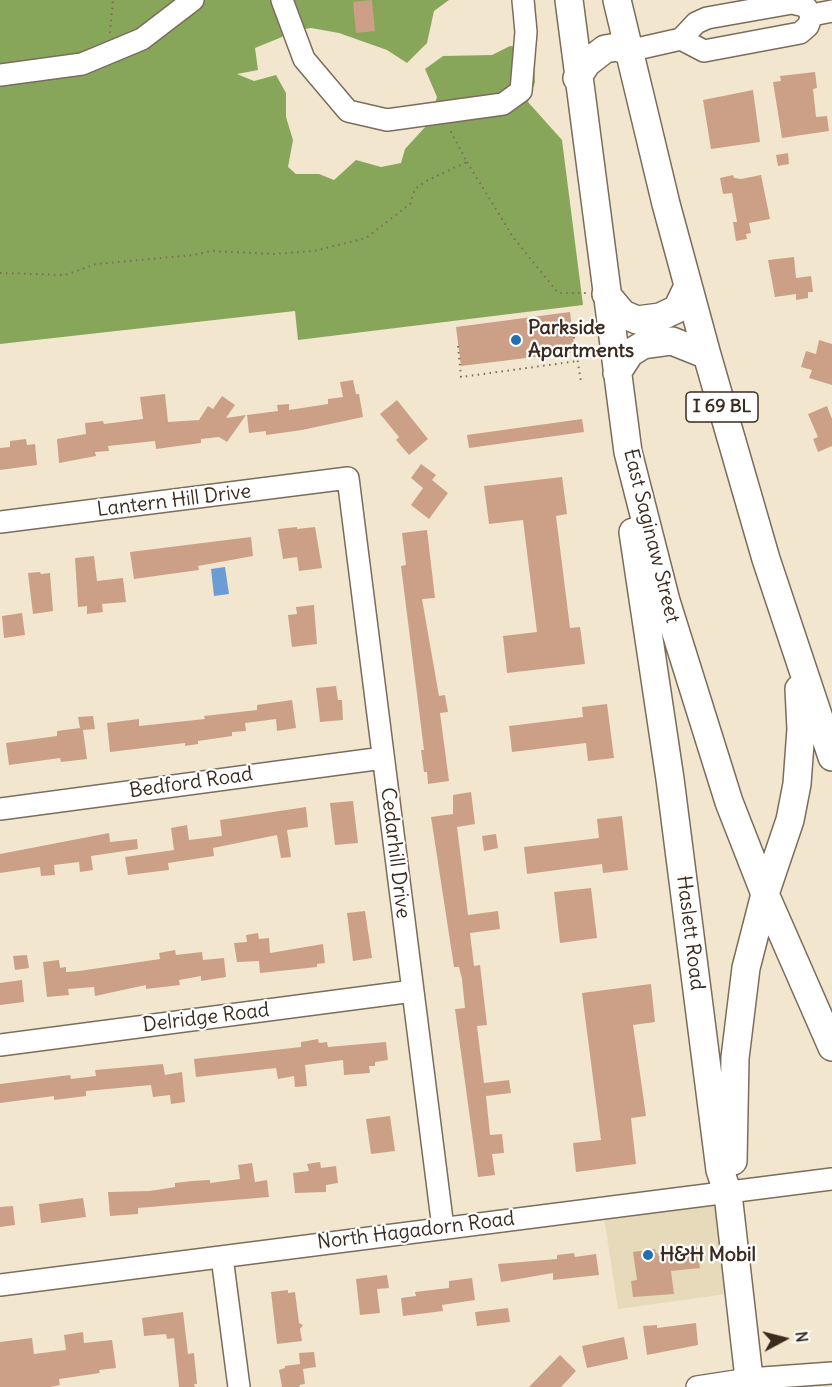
<!DOCTYPE html>
<html>
<head>
<meta charset="utf-8">
<style>
  body { margin:0 }
  #map { position:relative; width:832px; height:1387px; overflow:hidden; background:#f2e7ce; font-family:Delius,sans-serif }
  canvas { display:block }
  .north { position:absolute; left:754px; top:1309px; width:60px; height:60px; -webkit-text-stroke:4px #fff; paint-order:stroke; rotate:83deg; font-size:16px; font-weight:700; line-height:24px; text-align:center; color:#3b2a1e }
  .north::after { content:''; display:block; margin:auto; width:21px; height:27px; background:#3b2a1e; clip-path:polygon(50% 0,100% 100%,50% 72%,0 100%) }
</style>
</head>
<body>
<div id="map">
<canvas width="832" height="1387"></canvas>
<div class="north">N</div>
</div>
<script>
const g = document.querySelector('canvas').getContext('2d');
g.lineJoin = 'round';
function paint(path, color) { g.fillStyle = color; g.fill(path, 'evenodd'); }
const poly = rows => new Path2D(rows.map(r => 'M' + r).join(''));
function strokePath(path, color, width, dash) { g.strokeStyle = color; g.lineWidth = width; g.lineCap = dash ? 'butt' : 'round'; g.setLineDash(dash || []); g.stroke(path); }
function label(font, color, halo, rows, align = 'center') {
  g.font = font + ' Delius,sans-serif'; g.lineWidth = 4.5; g.setLineDash([]); g.textBaseline = 'middle'; g.strokeStyle = halo; g.fillStyle = color; for (const [text, x, y, turn = 0] of rows) {
    g.save(); g.translate(x, y); g.rotate((+turn || 0) * Math.PI / 180); g.textAlign = isNaN(turn) ? turn : align; if (halo) g.strokeText(text, 0, 0); g.fillText(text, 0, 0); g.restore();
  }
}
const built = poly([
  [721,1196,734,1293,618,1309,603,1211]
]);
const forest = poly([
  [0,0,449,0,434,11,427,43,407,63,387,50,339,33,311,28,285,32,282,37,255,48,258,70,237,74,254,81,276,75,286,93,286,117,293,140,288,167,296,174,319,174,334,180,356,160,381,167,401,163,405,149,427,125,437,97,425,69,443,56,492,55,510,46,533,49,535,82,528,102,562,140,583,305,298,340,295,311,0,344]
]);
const water = poly([
  [225,567,229,594,214,596,211,569]
]);
const building = poly([
  [372,0,375,31,356,33,353,2],
  [815,72,817,88,813,89,816,117,827,116,829,131,782,138,773,82,781,81,780,76],
  [753,90,760,142,711,149,703,100],
  [788,153,789,164,778,166,776,155],
  [733,175,734,178,741,179,761,175,770,219,749,223,751,233,746,234,747,239,736,241,733,222,737,222,732,193,723,194,720,178],
  [794,257,796,278,811,276,813,292,808,292,808,298,796,300,796,294,775,297,768,260],
  [570,312,575,352,461,366,456,327],
  [819,340,832,344,832,385,809,378,812,370,801,367,806,351,816,354],
  [353,380,356,394,359,394,363,417,302,430,266,435,266,431,249,433,247,415,278,411,277,405,289,404,289,410,328,404,328,399,343,397,340,382],
  [165,394,168,422,199,420,208,406,213,409,222,396,235,405,226,418,246,415,227,442,219,437,201,439,201,443,156,449,155,441,108,446,109,451,95,452,96,456,59,463,57,439,86,434,85,423,103,421,104,424,143,419,140,397],
  [397,400,428,439,409,455,396,440,399,437,380,414],
  [827,406,832,419,832,446,818,452,813,439,818,437,808,414],
  [582,419,584,432,469,448,467,435],
  [26,439,27,445,35,444,37,465,0,470,0,448,10,447,10,441],
  [421,464,436,475,432,480,448,493,429,519,411,505,423,488,411,478],
  [562,477,567,514,556,516,570,628,580,627,585,664,507,673,503,636,537,632,523,520,489,524,484,486],
  [297,527,297,529,315,527,322,568,299,571,297,557,283,559,278,529],
  [427,530,435,598,422,599,439,696,445,695,448,712,440,713,449,781,428,784,427,772,424,772,421,750,424,750,401,566,406,565,402,533],
  [251,537,253,556,198,566,199,570,134,579,130,552],
  [94,556,97,581,123,578,126,602,102,604,103,612,87,614,87,606,78,607,75,558],
  [40,572,41,574,50,573,53,611,33,614,28,573],
  [314,605,317,644,292,647,288,615,297,614,296,607],
  [22,613,25,635,4,638,2,616],
  [336,686,338,700,342,700,343,720,320,722,316,688],
  [292,700,296,728,277,731,276,719,245,723,246,731,232,732,232,736,198,741,198,744,185,746,185,743,110,752,107,723,139,719,139,726,205,719,204,716,257,710,257,705],
  [607,704,614,758,588,761,586,743,512,752,509,726,583,717,582,707],
  [93,716,95,729,83,730,87,759,61,762,60,758,9,765,6,743,57,736,57,731,80,728,78,717],
  [471,792,475,824,457,827,468,915,498,911,500,929,470,933,474,966,480,965,487,1025,477,1026,484,1083,509,1080,511,1093,486,1096,490,1135,502,1134,504,1153,492,1154,495,1175,478,1177,455,1009,465,1008,462,979,459,967,454,967,431,817,453,814,453,795],
  [353,801,358,843,335,845,330,803],
  [306,807,308,827,287,830,291,857,281,858,277,835,213,848,214,856,168,863,169,870,128,875,125,857,174,850,171,828,187,825,189,840,222,836,220,820],
  [622,816,628,870,603,873,602,864,527,874,524,847,599,838,597,819],
  [109,833,110,842,137,839,138,849,91,856,93,870,80,872,79,862,54,865,55,875,41,876,40,867,0,873,0,854],
  [496,834,498,848,484,851,482,836],
  [591,888,597,938,560,943,554,892],
  [365,911,372,958,353,961,347,913],
  [258,933,259,939,269,938,270,953,323,944,325,963,317,964,317,967,260,973,259,961,237,962,234,943,247,942,246,935],
  [175,950,176,955,202,952,203,960,224,958,226,977,201,981,201,976,179,980,180,985,146,989,146,985,95,996,94,987,68,989,69,995,47,997,43,962,59,960,60,968,66,967,66,972,79,971,160,959,159,953],
  [27,955,29,968,15,970,13,956],
  [22,980,24,1002,0,1005,0,983],
  [651,984,655,1022,633,1025,646,1116,631,1118,636,1164,576,1172,573,1143,601,1140,582,993],
  [318,1039,319,1043,327,1042,328,1047,386,1042,388,1060,375,1062,375,1066,369,1066,370,1073,344,1075,343,1060,305,1065,307,1086,295,1087,294,1076,278,1079,276,1068,196,1077,194,1059,301,1047,301,1042],
  [163,1064,165,1075,182,1072,185,1102,171,1104,170,1095,153,1097,151,1085,86,1091,86,1096,54,1100,54,1096,0,1103,0,1084,70,1075,71,1079,96,1076,95,1070],
  [390,1116,395,1151,371,1154,366,1119],
  [320,1162,321,1168,336,1166,338,1183,326,1185,326,1192,295,1193,293,1173,309,1171,307,1164],
  [252,1163,255,1182,267,1180,269,1197,138,1208,138,1214,110,1216,108,1192,150,1191,175,1187,175,1183,192,1181,210,1180,210,1183,240,1179,238,1165],
  [83,1198,86,1217,41,1223,39,1204],
  [13,1206,15,1225,0,1227,0,1207],
  [697,1247,700,1268,671,1271,674,1294,633,1297,631,1281,637,1280,633,1252,655,1249,656,1253],
  [574,1253,575,1257,596,1254,599,1275,553,1280,553,1273,501,1282,498,1264,557,1259,557,1255],
  [387,1275,389,1288,377,1289,380,1313,360,1315,356,1279],
  [472,1278,475,1300,442,1305,443,1311,403,1316,401,1298,416,1296,415,1292,449,1288,449,1281],
  [288,1290,288,1293,295,1292,299,1323,303,1325,300,1329,302,1341,277,1344,271,1292],
  [508,1308,510,1322,477,1326,475,1312],
  [183,1312,188,1354,194,1353,197,1384,194,1384,195,1387,179,1387,174,1338,167,1339,166,1334,144,1336,142,1318],
  [696,1323,698,1345,647,1355,643,1326,657,1325,657,1328],
  [83,1332,84,1343,112,1340,116,1368,99,1370,100,1373,59,1379,60,1385,50,1387,0,1387,0,1342,32,1338,34,1354,66,1350,64,1335],
  [624,1337,628,1359,587,1368,582,1346],
  [314,1352,316,1367,303,1369,305,1384,299,1385,300,1387,282,1387,279,1370,285,1368,285,1366,300,1364,299,1353],
  [560,1355,576,1371,561,1387,529,1387]
]);
const path = poly([
  [110,33,113,0],
  [467,162,513,237,558,293,587,293],
  [0,273,65,275,96,264,194,255,211,251,274,254,314,251,366,238,410,204,415,189,428,180,467,162,449,128],
  [573,331,581,382],
  [458,346,461,377,578,361]
]);
const minor = poly([
  [282,0,304,59,348,111,387,120,503,104,521,91,526,32,523,0],
  [812,15,832,11],
  [681,39,704,51,800,33,808,26,812,15],
  [628,51,681,39,696,23,707,18,792,3,805,6,812,15],
  [0,75,82,64,142,39,193,0],
  [0,522,348,478,443,1228],
  [0,809,383,758],
  [0,1045,413,991],
  [222,1257,239,1387],
  [0,1285,832,1179],
  [697,1387,749,1379,832,1373]
]);
const major = poly([
  [569,0,628,452,666,601,729,802,765,894,832,1047],
  [617,0,666,204,707,355,766,559,832,757],
  [577,78,587,63,605,49,617,47,628,51],
  [606,294,623,314,637,320,660,317,677,309,688,286],
  [617,373,630,353,643,345,672,341,707,355],
  [633,532,670,779,720,1170,728,1194,750,1387],
  [733,1161,735,1058,746,968,765,894,790,820,797,784,801,729,799,689]
]);
const markers = [
  [516,340,6,"#1f6fb2"],
  [648,1255,6,"#1f6fb2"]
];
const shields = [
  [722,407,72]
];
const shieldNames = [
  ["I 69 BL",722,407]
];
const poiNames = [
  ["Parkside",528,328],
  ["Apartments",528,351],
  ["H&H Mobil",660,1255]
];
const streetNames = [
  ["Lantern Hill Drive",174,501,-7],
  ["East Saginaw Street",651,536,76],
  ["Bedford Road",191,783,-8],
  ["Cedarhill Drive",395,853,83],
  ["Haslett Road",690,933,83],
  ["Delridge Road",206,1018,-7],
  ["North Hagadorn Road",416,1231,-7]
];
paint(built, '#e6daba');
paint(forest, '#88a65a');
paint(water, '#6b9cd5');
paint(building, '#cca086');
strokePath(minor, '#7b6c5c', 24);
strokePath(major, '#7b6c5c', 30);
strokePath(path, '#7b6c5c', 2, [1.5, 4.5]);
strokePath(minor, '#fff', 21);
strokePath(major, '#fff', 27);
for (const [x, y, r, color] of markers) { const dot = new Path2D(); dot.arc(x, y, r, 0, 2 * Math.PI); g.fillStyle = color; g.fill(dot); strokePath(dot, '#fff', 2); }
for (const [x, y, w] of shields) { const box = new Path2D(); box.roundRect(x - w / 2, y - 15, w, 30, 4.5); g.fillStyle = '#fff'; g.fill(box); strokePath(box, '#3b2a1e', 1.5); }
label('bold 18px', '#3b2a1e', null, shieldNames);
label('bold 20px', '#3b2a1e', '#fff', poiNames, 'left');
label('20px', '#3b2a1e', '#fff', streetNames);
</script>
</body>
</html>
